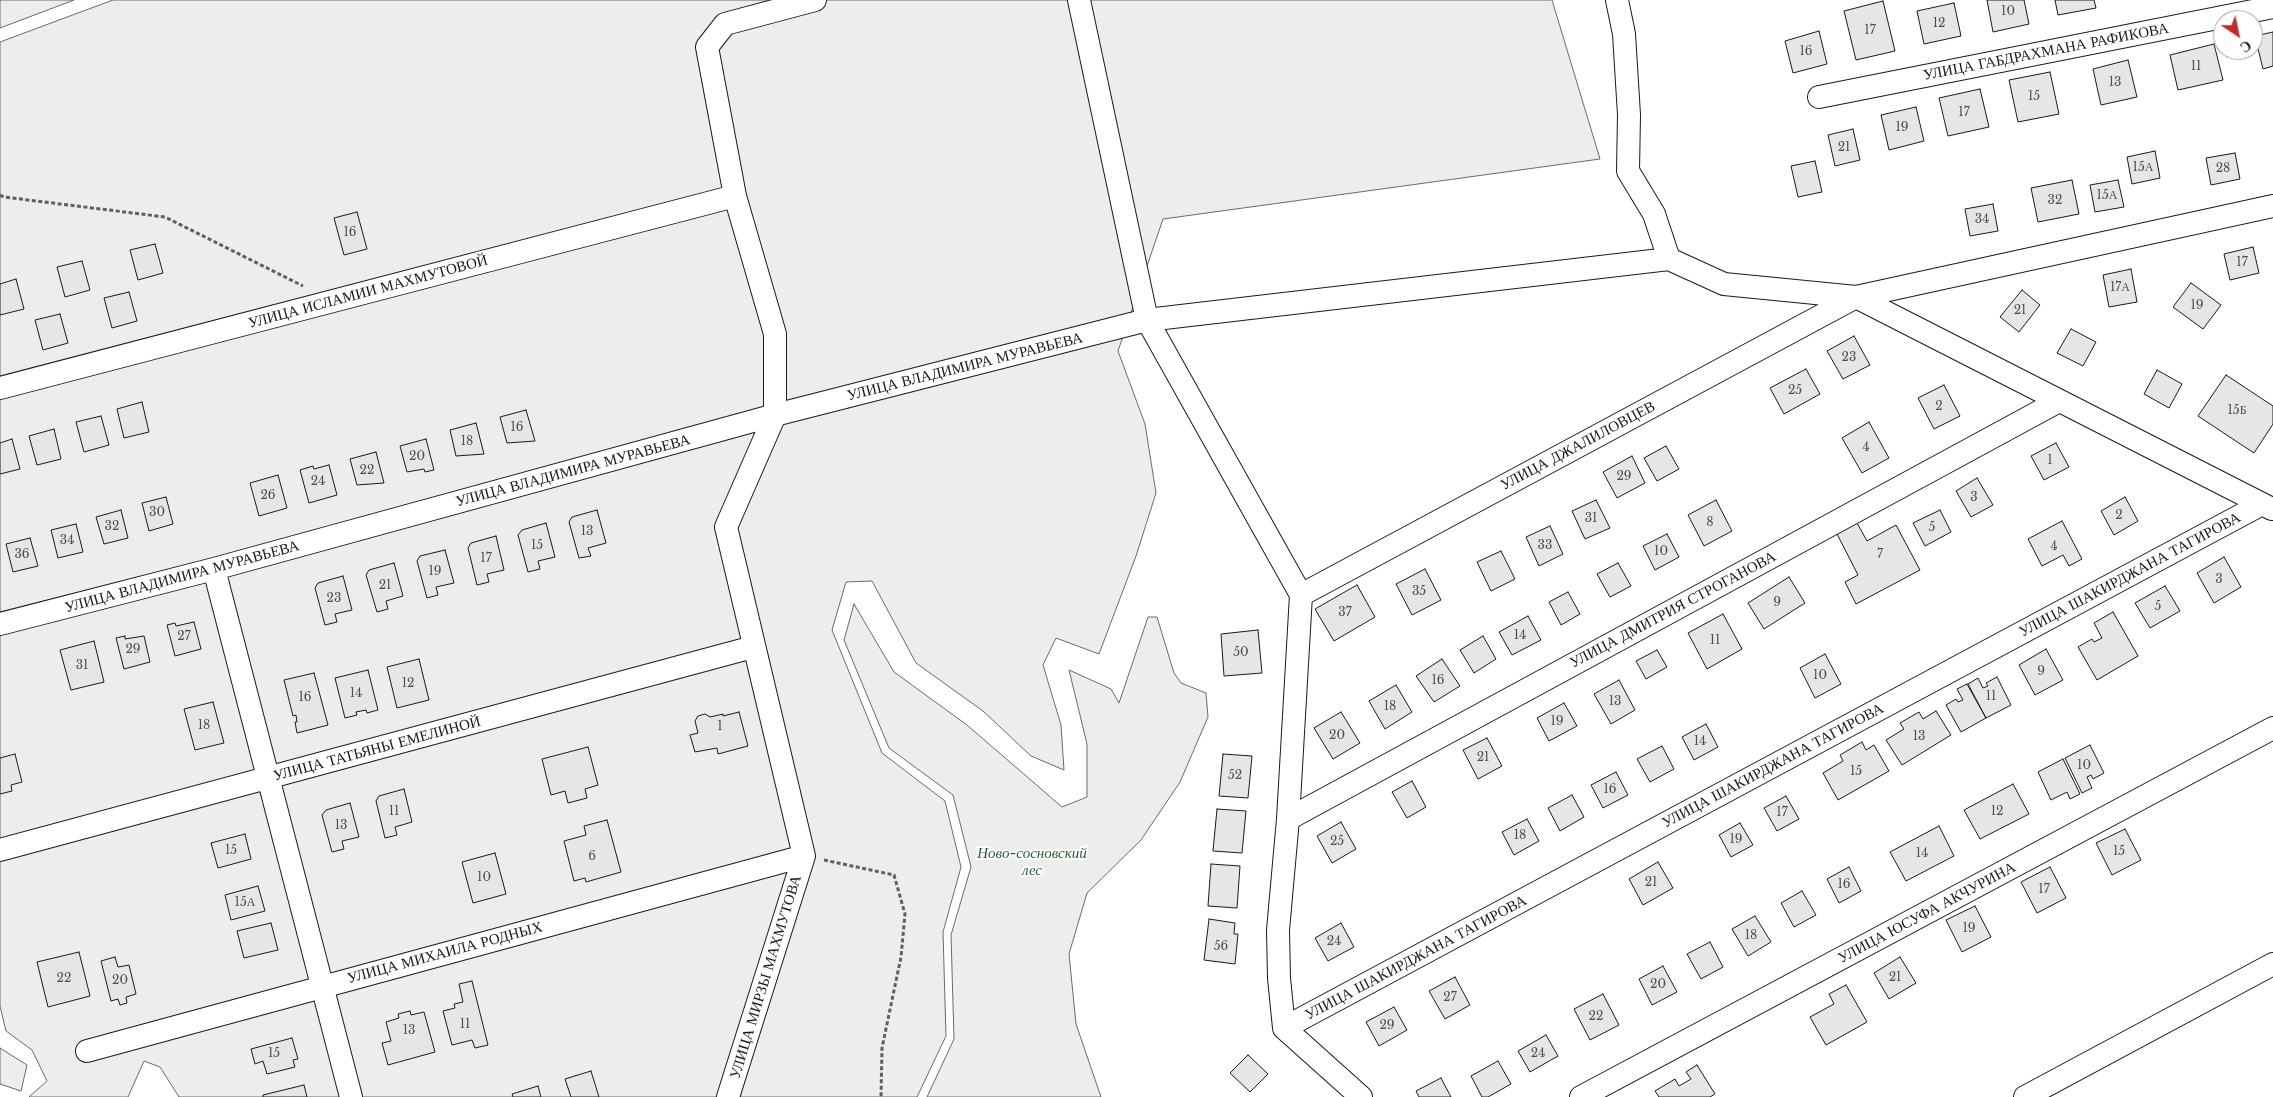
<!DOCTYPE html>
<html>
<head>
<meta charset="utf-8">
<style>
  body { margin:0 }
  #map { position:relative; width:2273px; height:1097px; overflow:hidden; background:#fff; font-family:"Libre Baskerville",serif }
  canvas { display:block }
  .north { position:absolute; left:2213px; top:10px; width:50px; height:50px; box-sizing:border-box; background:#fff; border:1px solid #a3a3a3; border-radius:50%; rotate:146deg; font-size:14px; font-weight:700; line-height:20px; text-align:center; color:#1a1a1a }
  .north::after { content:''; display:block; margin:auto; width:18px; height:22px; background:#c62828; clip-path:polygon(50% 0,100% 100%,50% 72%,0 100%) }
</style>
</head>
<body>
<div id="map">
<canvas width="2273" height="1097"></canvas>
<div class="north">С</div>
</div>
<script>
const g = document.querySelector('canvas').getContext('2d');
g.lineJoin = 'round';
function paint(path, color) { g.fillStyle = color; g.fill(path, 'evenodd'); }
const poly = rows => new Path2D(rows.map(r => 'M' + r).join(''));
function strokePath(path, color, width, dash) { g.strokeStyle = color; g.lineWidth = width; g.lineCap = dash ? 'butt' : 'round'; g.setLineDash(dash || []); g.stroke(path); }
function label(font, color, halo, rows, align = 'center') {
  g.font = font + ' "Libre Baskerville",serif'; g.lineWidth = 4; g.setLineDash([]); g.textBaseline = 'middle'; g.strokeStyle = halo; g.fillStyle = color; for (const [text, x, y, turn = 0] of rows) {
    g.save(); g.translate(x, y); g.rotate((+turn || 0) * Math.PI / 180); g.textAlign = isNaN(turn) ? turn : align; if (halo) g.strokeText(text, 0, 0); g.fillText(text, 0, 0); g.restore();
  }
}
const built = poly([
  [0,0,74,0,0,28,0,0],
  [113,0,1552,0,1600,159,1163,219,1118,351,1145,424,1156,493,1136,556,1099,654,1056,638,1043,665,1061,725,1064,770,1031,756,983,711,916,663,872,581,846,582,832,630,882,753,945,801,961,867,943,932,946,1036,917,1097,179,1097,160,1067,144,1061,128,1097,29,1097,47,1081,32,1050,6,1031,0,1006,0,42,113,0],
  [854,604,894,672,967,725,1062,807,1087,797,1087,744,1069,670,1111,689,1119,703,1148,617,1157,617,1174,673,1181,683,1206,693,1208,717,1180,782,1141,840,1087,893,1069,954,1076,1024,1101,1097,927,1097,954,1039,951,935,971,867,953,795,889,748,844,640,854,604],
  [0,1048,27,1065,21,1091,0,1084,0,1048]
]);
const building = poly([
  [1987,0,2024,0,2029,24,1993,32,1987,0],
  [2055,0,2094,0,2096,8,2058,15,2055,0],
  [1883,1,1895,51,1856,60,1844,11,1883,1],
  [1954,3,1961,36,1924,44,1917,11,1954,3],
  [1819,31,1827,64,1793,73,1785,41,1819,31],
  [2273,32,2273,66,2263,69,2255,36,2273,32],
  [2214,44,2223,80,2178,90,2170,55,2214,44],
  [2128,60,2137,97,2101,105,2093,69,2128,60],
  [2050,72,2059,114,2018,122,2009,80,2050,72],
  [1980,89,1989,127,1948,136,1939,98,1980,89],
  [1916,107,1924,141,1889,150,1881,115,1916,107],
  [1853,129,1860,160,1835,166,1828,135,1853,129],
  [2155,151,2160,178,2132,184,2127,157,2155,151],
  [2235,153,2240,179,2211,185,2206,158,2235,153],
  [1815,161,1822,192,1798,197,1791,166,1815,161],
  [2072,180,2079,214,2038,222,2031,188,2072,180],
  [2118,180,2124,207,2095,212,2090,185,2118,180],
  [1993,204,1998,231,1970,236,1965,209,1993,204],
  [357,212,367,249,344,255,334,218,357,212],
  [155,244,163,273,138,280,130,250,155,244],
  [2253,247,2259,273,2230,280,2224,254,2253,247],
  [82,261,90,290,65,297,57,267,82,261],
  [2131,269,2137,302,2109,307,2103,275,2131,269],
  [16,279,24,309,0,315,0,284,16,279],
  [2191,283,2221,305,2203,329,2173,307,2191,283],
  [2022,290,2040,305,2019,332,2000,317,2022,290],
  [129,292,137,321,112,328,104,298,129,292],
  [60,314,68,343,43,350,35,320,60,314],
  [2071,329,2096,342,2083,366,2057,353,2071,329],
  [1854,336,1870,365,1843,379,1827,351,1854,336],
  [1806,369,1820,394,1784,414,1770,388,1806,369],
  [2157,370,2182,384,2169,408,2144,394,2157,370],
  [2226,375,2273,406,2273,424,2254,453,2198,416,2226,375],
  [1944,385,1960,416,1934,429,1918,398,1944,385],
  [142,402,149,432,124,438,117,409,142,402],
  [526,410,535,441,507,443,500,417,526,410],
  [101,416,109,445,84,452,76,422,101,416],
  [1869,422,1889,458,1862,473,1842,438,1869,422],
  [476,423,484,454,456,456,450,430,476,423],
  [54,429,61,459,37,465,29,436,54,429],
  [12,439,20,469,0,474,0,443,12,439],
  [426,439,434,470,425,472,424,469,407,472,400,446,426,439],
  [2056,443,2069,467,2044,480,2031,456,2056,443],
  [1666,446,1679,469,1657,481,1644,458,1666,446],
  [376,452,384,483,357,485,350,459,376,452],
  [1632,456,1645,483,1617,498,1603,472,1632,456],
  [329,465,337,495,309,503,300,470,313,466,314,469,329,465],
  [278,475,287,508,259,516,250,483,278,475],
  [1977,478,1993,505,1971,517,1956,491,1977,478],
  [166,497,173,524,149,531,142,503,166,497],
  [2125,497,2138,521,2114,535,2101,511,2125,497],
  [1596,500,1610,528,1585,539,1572,511,1596,500],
  [1716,500,1732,531,1704,546,1688,515,1716,500],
  [121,510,128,538,104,544,96,517,121,510],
  [597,510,606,543,588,548,591,556,579,558,569,522,572,517,597,510],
  [1940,510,1951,532,1925,546,1913,523,1940,510],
  [1856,521,1867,541,1896,525,1920,570,1856,604,1845,582,1858,575,1836,532,1856,521],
  [2062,521,2082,559,2069,566,2063,555,2042,566,2028,539,2062,521],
  [546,523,555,557,538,561,540,569,528,572,518,535,522,530,546,523],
  [76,524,83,552,58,558,51,530,76,524],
  [1550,526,1563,554,1539,566,1526,537,1550,526],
  [1667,534,1679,557,1655,570,1643,546,1667,534],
  [496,536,504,570,487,574,489,582,477,585,468,548,471,543,496,536],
  [30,538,38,566,13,572,6,544,30,538],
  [445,550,454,583,436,587,438,595,427,598,417,561,420,556,445,550],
  [1501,551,1515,579,1491,591,1477,562,1501,551],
  [2224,557,2241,587,2214,603,2197,573,2224,557],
  [394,563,403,596,386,601,388,609,377,612,366,575,369,570,394,563],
  [1618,563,1631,586,1610,597,1597,574,1618,563],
  [1425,569,1441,600,1412,615,1396,584,1425,569],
  [343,576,352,610,335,614,337,622,325,625,315,588,318,583,343,576],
  [1789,577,1805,603,1764,629,1748,603,1789,577],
  [1357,585,1375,617,1334,641,1315,609,1357,585],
  [2165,586,2180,611,2150,628,2135,603,2165,586],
  [1568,592,1580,614,1561,625,1549,602,1568,592],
  [2113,612,2138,656,2097,680,2078,647,2092,639,2094,642,2102,638,2094,623,2113,612],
  [1723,614,1742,649,1707,669,1688,633,1723,614],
  [1528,616,1541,640,1512,655,1499,632,1528,616],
  [194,622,201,649,175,656,167,625,175,623,176,626,194,622],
  [1258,630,1262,673,1224,676,1221,634,1258,630],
  [125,636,125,639,144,636,150,662,124,669,116,638,125,636],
  [1483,636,1496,659,1474,673,1460,650,1483,636],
  [94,641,104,682,71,690,60,650,94,641],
  [2046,649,2063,680,2035,695,2019,665,2046,649],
  [1657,650,1667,667,1646,679,1636,661,1657,650],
  [1825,654,1841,684,1815,698,1800,668,1825,654],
  [419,659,429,700,397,708,387,667,419,659],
  [1442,659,1460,686,1434,702,1416,676,1442,659],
  [368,670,378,710,367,713,366,710,356,712,357,715,345,718,335,678,368,670],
  [314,673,328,725,297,733,295,722,297,722,296,715,293,716,284,680,314,673],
  [1997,677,2011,705,1986,718,1968,684,1978,678,1983,688,1988,686,1986,683,1997,677],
  [1619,680,1635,710,1611,724,1594,694,1619,680],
  [1967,684,1986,718,1961,732,1946,705,1956,699,1958,702,1963,700,1957,689,1967,684],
  [1396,685,1412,712,1385,729,1369,701,1396,685],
  [213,702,224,743,195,750,184,709,213,702],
  [1564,703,1577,726,1549,741,1537,718,1564,703],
  [1936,711,1951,735,1902,765,1886,740,1904,729,1900,723,1919,712,1923,719,1936,711],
  [739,712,748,746,718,754,717,748,695,752,690,735,698,733,695,721,698,716,705,714,710,717,723,714,723,716,739,712],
  [1341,712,1360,743,1333,759,1314,728,1341,712],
  [1706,724,1718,747,1694,760,1682,737,1706,724],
  [1487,738,1502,766,1478,779,1463,750,1487,738],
  [1862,742,1866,750,1874,745,1889,771,1838,800,1823,773,1843,761,1840,755,1862,742],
  [2090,745,2104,773,2093,779,2091,775,2087,777,2092,788,2082,793,2065,758,2090,745],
  [1662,746,1674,769,1650,782,1637,759,1662,746],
  [588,747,598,785,585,789,587,798,568,803,565,791,551,795,542,759,588,747],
  [15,754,22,782,11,785,12,791,0,794,0,758,15,754],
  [1223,754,1252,756,1248,798,1219,796,1223,754],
  [2063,759,2080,794,2070,799,2067,792,2051,800,2038,772,2063,759],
  [1616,772,1628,795,1603,808,1591,785,1616,772],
  [1412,781,1426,807,1407,818,1392,792,1412,781],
  [2013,784,2029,814,1980,839,1964,810,2013,784],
  [404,789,412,822,395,827,397,835,385,838,376,801,379,796,404,789],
  [1572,795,1584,817,1560,831,1548,808,1572,795],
  [1786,796,1799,819,1777,831,1764,808,1786,796],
  [350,803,359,837,342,841,344,849,332,852,322,815,326,810,350,803],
  [1217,809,1246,811,1242,853,1213,851,1217,809],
  [1527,819,1539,841,1514,855,1502,832,1527,819],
  [607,820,621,872,586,882,585,878,574,881,564,841,586,835,584,826,607,820],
  [1341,822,1356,849,1332,863,1317,836,1341,822],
  [1740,823,1753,845,1731,857,1719,835,1740,823],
  [1939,826,1954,856,1906,881,1890,852,1939,826],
  [2125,829,2141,860,2112,875,2096,843,2125,829],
  [245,834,251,859,218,868,211,843,245,834],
  [495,853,506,894,473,903,462,862,495,853],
  [1658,862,1673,888,1643,905,1629,879,1658,862],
  [1211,864,1240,866,1237,908,1208,906,1211,864],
  [1849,867,1861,891,1839,903,1827,879,1849,867],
  [2050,867,2066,898,2037,913,2021,882,2050,867],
  [258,886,265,911,231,920,225,895,258,886],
  [1802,891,1816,915,1794,927,1781,903,1802,891],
  [1975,906,1991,937,1962,952,1946,920,1975,906],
  [1755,916,1771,942,1748,956,1732,929,1755,916],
  [1209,919,1235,923,1234,934,1238,934,1235,964,1204,960,1209,919],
  [271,923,278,950,244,958,237,931,271,923],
  [1341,923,1354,947,1328,961,1315,938,1341,923],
  [1710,942,1723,967,1701,979,1687,954,1710,942],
  [79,952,90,996,48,1007,37,962,79,952],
  [115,957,118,967,129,965,136,994,126,997,127,1003,120,1005,118,999,111,1001,101,961,115,957],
  [1900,957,1916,983,1889,999,1874,973,1900,957],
  [1663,966,1677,992,1652,1005,1639,979,1663,966],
  [1455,977,1470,1005,1445,1019,1429,991,1455,977],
  [472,981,488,1045,475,1048,472,1040,452,1045,443,1011,455,1008,454,1004,463,1002,459,984,472,981],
  [1846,985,1867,1022,1826,1045,1810,1017,1834,1004,1829,994,1846,985],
  [1603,994,1619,1025,1590,1040,1574,1009,1603,994],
  [1394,1007,1407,1030,1379,1046,1366,1022,1394,1007],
  [410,1011,411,1015,424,1012,435,1052,388,1065,382,1043,391,1041,386,1022,399,1018,398,1014,410,1011],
  [1546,1035,1558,1056,1530,1072,1518,1051,1546,1035],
  [292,1038,298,1059,293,1060,295,1067,267,1074,263,1061,255,1064,251,1049,292,1038],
  [1248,1055,1268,1074,1250,1092,1230,1073,1248,1055],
  [1498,1061,1511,1084,1488,1097,1482,1097,1471,1076,1498,1061],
  [1697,1065,1715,1094,1710,1097,1659,1097,1655,1091,1675,1079,1679,1086,1691,1079,1686,1072,1697,1065],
  [591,1071,599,1097,571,1097,565,1079,591,1071],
  [1441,1078,1451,1097,1419,1097,1416,1091,1441,1078],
  [304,1085,307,1097,263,1097,263,1095,304,1085],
  [538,1086,541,1097,513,1097,512,1094,538,1086]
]);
const path = poly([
  [0,195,4,197,165,217,303,286],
  [824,860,894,875,905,914,901,957,882,1048,881,1097]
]);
const minor = poly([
  [1079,0,1147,320,1301,595,1288,819,1278,930,1279,978,1284,1028,1361,1097],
  [1617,0,1624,34,1629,115,1628,171,1654,214,1669,259],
  [1819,97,2273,7],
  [0,388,735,196],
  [2272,509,1856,297,2273,206],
  [214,569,351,1097],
  [1301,595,1856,297],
  [0,624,214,569,775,415,1147,320,1669,259,1724,284,1856,297],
  [1288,819,2059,401],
  [0,850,753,647],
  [804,856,726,527,775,415,775,334,735,196,707,47,725,24,815,0],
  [1284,1028,2262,504],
  [87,1051,804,856],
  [728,1097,804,856],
  [1581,1097,2273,728],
  [2025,1097,2273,964]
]);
const numberNames = [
  ["10",2008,12],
  ["12",1939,24],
  ["17",1870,31],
  ["16",1806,52],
  ["11",2196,67],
  ["13",2115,83],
  ["15",2034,97],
  ["17",1964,113],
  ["19",1902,128],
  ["21",1844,148],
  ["15А",2143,168],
  ["28",2223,169],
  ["15А",2107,196],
  ["32",2055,201],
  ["34",1982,220],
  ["16",350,233],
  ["17",2242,263],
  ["17А",2120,288],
  ["19",2197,306],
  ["21",2020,311],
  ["23",1849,358],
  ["25",1795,391],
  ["2",1939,407],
  ["15Б",2237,411],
  ["16",517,428],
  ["18",467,442],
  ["4",1866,448],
  ["20",417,457],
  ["1",2050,461],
  ["22",367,471],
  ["29",1624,477],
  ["24",318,482],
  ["26",268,496],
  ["3",1974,498],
  ["30",157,513],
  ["2",2119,516],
  ["31",1591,519],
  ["8",1710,523],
  ["32",112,527],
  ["5",1932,528],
  ["13",587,532],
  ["34",67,541],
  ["15",537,546],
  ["33",1545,546],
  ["4",2054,547],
  ["10",1661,552],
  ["36",22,555],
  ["7",1880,555],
  ["17",486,559],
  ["19",435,572],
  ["3",2219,580],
  ["21",385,586],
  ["35",1419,592],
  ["23",334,599],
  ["9",1777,603],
  ["5",2158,607],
  ["37",1345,613],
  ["14",1520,636],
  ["27",184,637],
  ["11",1715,641],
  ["29",133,650],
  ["50",1241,653],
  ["31",82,666],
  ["9",2041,672],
  ["10",1820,676],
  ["16",1438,681],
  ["12",408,684],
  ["14",356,694],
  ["11",1991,697],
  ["16",305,698],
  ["13",1615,702],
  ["18",1390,707],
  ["19",1557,722],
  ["18",204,726],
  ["1",720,727],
  ["20",1337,736],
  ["13",1919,737],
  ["14",1700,742],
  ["21",1483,758],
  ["10",2084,766],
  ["15",1856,772],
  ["52",1235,776],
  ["16",1610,790],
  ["11",394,812],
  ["12",1997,812],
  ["17",1782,813],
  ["13",341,826],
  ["18",1520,836],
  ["19",1736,840],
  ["25",1337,842],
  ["15",231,851],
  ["15",2119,852],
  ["14",1922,854],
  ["6",592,857],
  ["10",484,878],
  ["21",1651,883],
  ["16",1844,885],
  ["17",2044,890],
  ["15А",245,903],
  ["19",1969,929],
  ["18",1751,936],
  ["24",1334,942],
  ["56",1221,947],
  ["21",1895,978],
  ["22",64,979],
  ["20",120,981],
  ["20",1658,985],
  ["27",1450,998],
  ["22",1596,1017],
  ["11",465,1025],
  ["29",1387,1026],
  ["13",409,1031],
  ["15",274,1054],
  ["24",1538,1054]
];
const streetNames = [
  ["УЛИЦА ГАБДРАХМАНА РАФИКОВА",2046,52,-11],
  ["УЛИЦА ИСЛАМИИ МАХМУТОВОЙ",368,292,-15],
  ["УЛИЦА ВЛАДИМИРА МУРАВЬЕВА",965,367,-14],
  ["УЛИЦА ДЖАЛИЛОВЦЕВ",1578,446,-28],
  ["УЛИЦА ВЛАДИМИРА МУРАВЬЕВА",573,471,-15],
  ["УЛИЦА ШАКИРДЖАНА ТАГИРОВА",2130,575,-28],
  ["УЛИЦА ВЛАДИМИРА МУРАВЬЕВА",182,577,-15],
  ["УЛИЦА ДМИТРИЯ СТРОГАНОВА",1673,610,-28],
  ["УЛИЦА ТАТЬЯНЫ ЕМЕЛИНОЙ",377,749,-15],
  ["УЛИЦА ШАКИРДЖАНА ТАГИРОВА",1773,766,-28],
  ["УЛИЦА ЮСУФА АКЧУРИНА",1927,913,-28],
  ["УЛИЦА МИХАИЛА РОДНЫХ",445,953,-15],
  ["УЛИЦА ШАКИРДЖАНА ТАГИРОВА",1416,958,-28],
  ["УЛИЦА МИРЗЫ МАХМУТОВА",766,977,-73]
];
const parkNames = [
  ["Ново-сосновский",1032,854],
  ["лес",1032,871]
];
paint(built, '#ededed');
strokePath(built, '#6a6a6a', 1);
paint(building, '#e6e6e6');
strokePath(building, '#1a1a1a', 1);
strokePath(minor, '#1a1a1a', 24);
strokePath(path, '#5f5f5f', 3, [4, 2.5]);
strokePath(minor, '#fff', 22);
label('12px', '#4d4d4d', null, numberNames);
label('15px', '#1a1a1a', '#fff', streetNames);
label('italic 15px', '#2b5a34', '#fff', parkNames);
</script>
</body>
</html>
